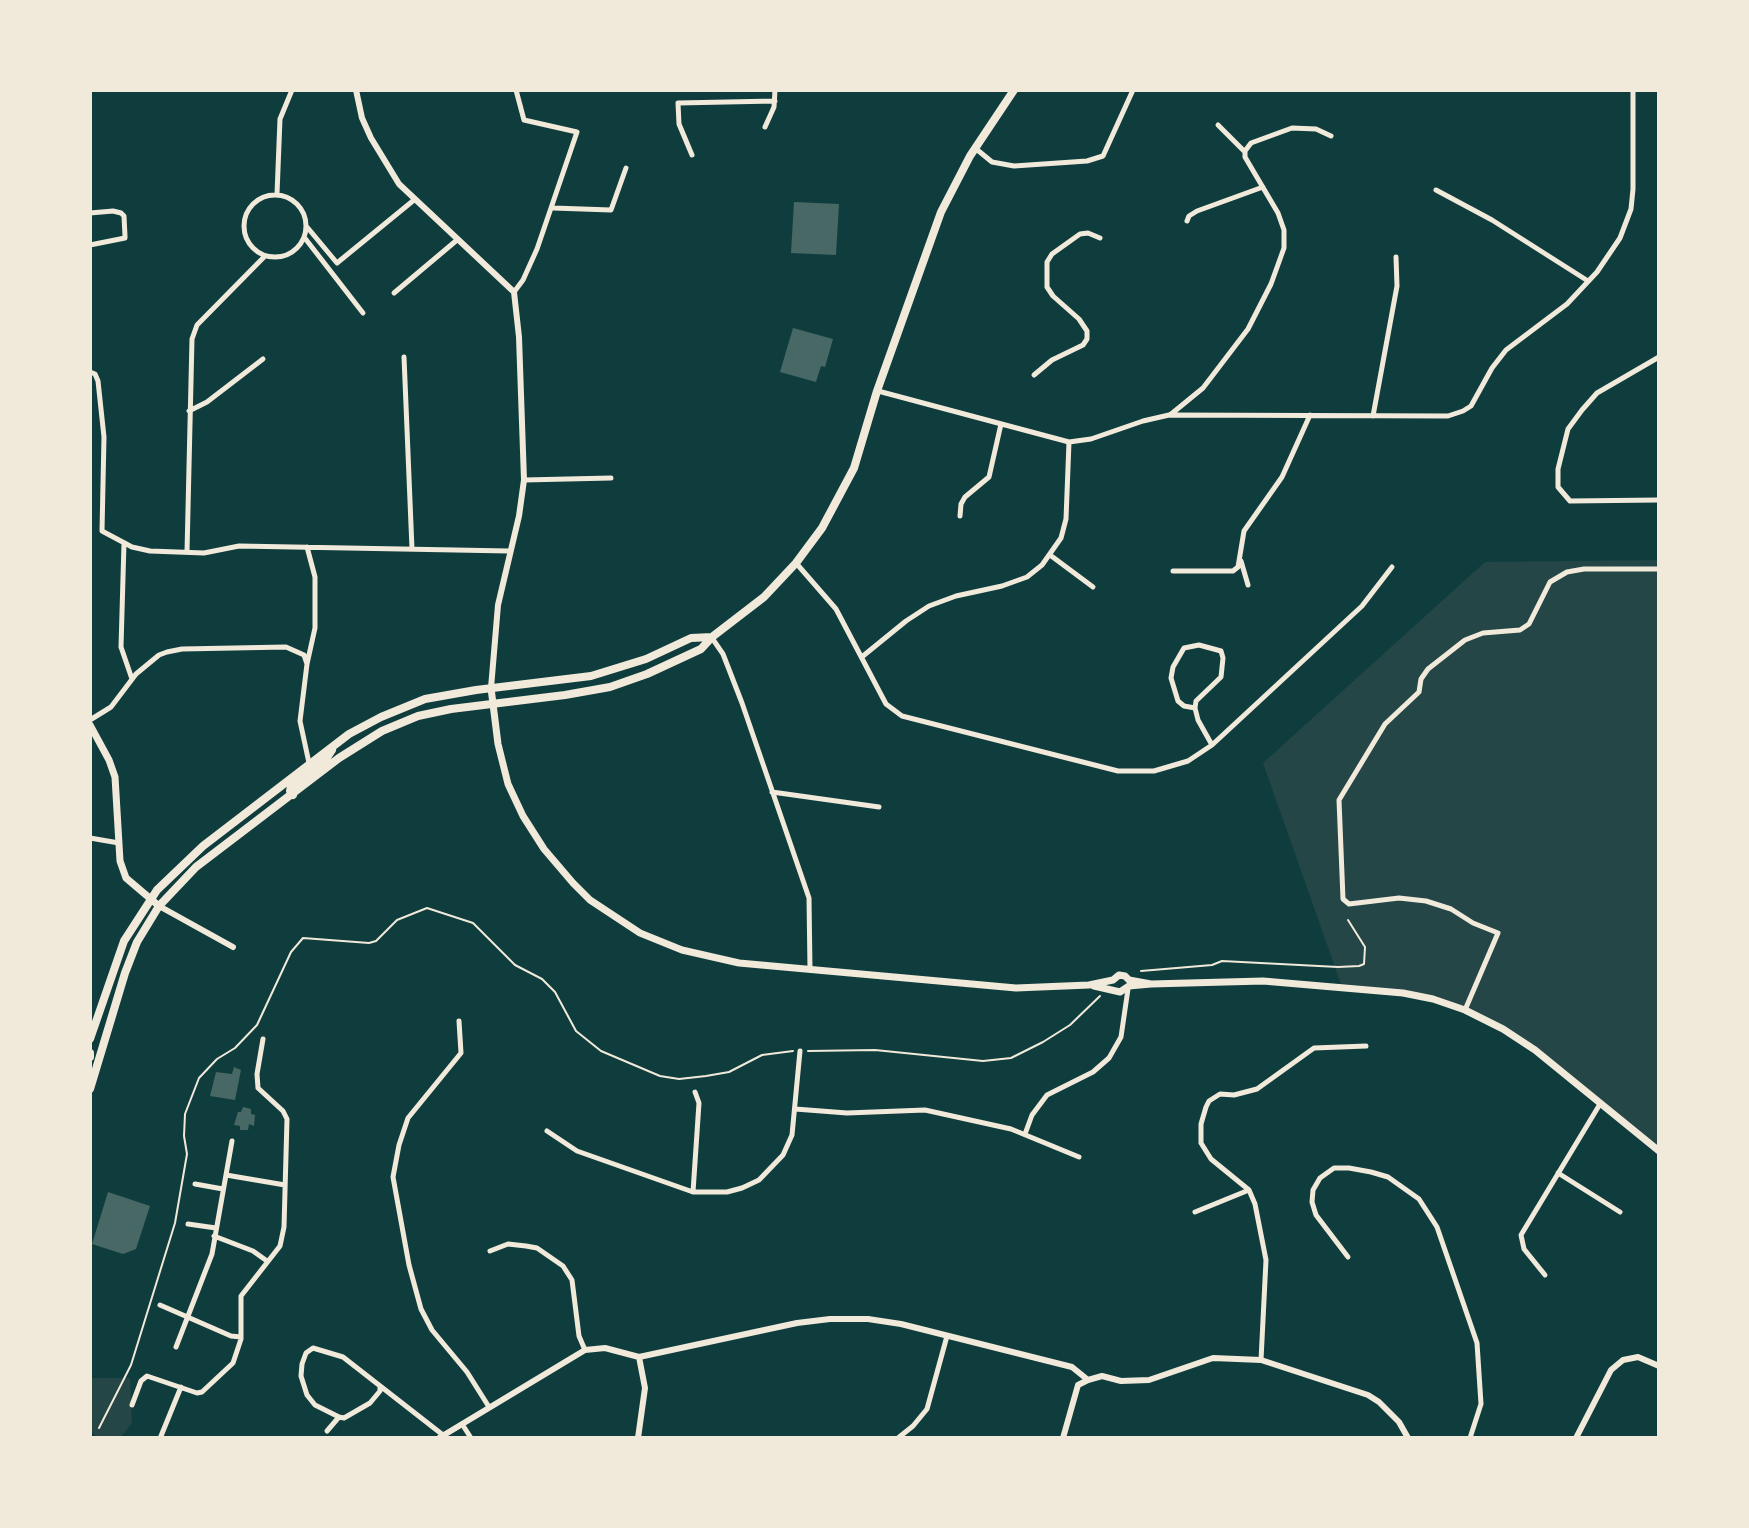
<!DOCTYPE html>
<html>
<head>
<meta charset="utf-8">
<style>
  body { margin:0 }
  #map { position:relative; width:1749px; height:1528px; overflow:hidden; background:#0f3d3e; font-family:"Roboto Serif",serif }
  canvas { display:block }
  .frame { position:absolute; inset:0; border:92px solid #f1e9da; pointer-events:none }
</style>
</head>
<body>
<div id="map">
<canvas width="1749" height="1528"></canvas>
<div class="frame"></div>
</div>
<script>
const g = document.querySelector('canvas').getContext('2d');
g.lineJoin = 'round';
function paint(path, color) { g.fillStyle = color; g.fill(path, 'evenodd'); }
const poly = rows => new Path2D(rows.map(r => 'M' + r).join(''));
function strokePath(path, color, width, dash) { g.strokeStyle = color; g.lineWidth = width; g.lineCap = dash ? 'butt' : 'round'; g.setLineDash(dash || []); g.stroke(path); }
const green = poly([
  [1659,560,1659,1150,1509,1032,1438,1001,1342,987,1263,763,1485,562],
  [90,1378,130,1378,132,1423,120,1438,97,1438,90,1430]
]);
const building = poly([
  [794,202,839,204,836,255,791,253],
  [793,328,833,339,825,367,821,366,816,382,780,372],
  [234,1067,241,1070,235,1100,210,1096,216,1072,232,1074],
  [243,1107,251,1109,251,1114,255,1115,254,1126,249,1124,248,1130,240,1130,240,1126,234,1125,238,1112,241,1112],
  [108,1192,150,1206,136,1249,123,1254,92,1244]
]);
const path = poly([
  [1141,971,1212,965,1222,961,1338,967,1359,966,1364,964,1365,947,1348,920],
  [808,1051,875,1050,983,1061,1011,1058,1043,1042,1070,1025,1100,996],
  [99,1428,131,1365,175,1223,187,1154,184,1136,185,1114,199,1078,217,1059,235,1048,257,1025,291,952,303,938,369,943,376,941,397,920,427,908,473,923,515,965,542,979,555,992,576,1031,601,1051,660,1076,679,1079,706,1076,729,1072,762,1055,793,1051]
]);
const minor = poly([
  [765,127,774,107,775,90],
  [975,148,992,162,1014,166,1087,161,1103,156,1133,90],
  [1245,151,1251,143,1292,128,1316,129,1331,136],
  [692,155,679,124,678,103,775,101],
  [1436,190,1492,220,1588,281],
  [277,194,280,119,292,90],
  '244 226a31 31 0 1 1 62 0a31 31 0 1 1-62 0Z',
  [553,208,611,210,626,168],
  [90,213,113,211,121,213,124,216,125,236,125,238,90,245],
  [1187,221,1189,216,1197,211,1263,187],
  [307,227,337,263,414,200],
  [304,237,363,313],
  [514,292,523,280,537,249,577,132,524,120,516,90],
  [394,293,457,240],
  [404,357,412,549],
  [1659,357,1597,393,1582,410,1568,429,1558,469,1558,487,1570,501,1659,500],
  [90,372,95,374,98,381,104,437,102,531,132,547,150,551,204,553,239,546,509,551],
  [1034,375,1052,360,1083,345,1087,339,1087,331,1079,319,1053,296,1047,287,1047,262,1052,254,1080,234,1088,233,1100,238],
  [878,391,1069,442,1091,439,1143,421,1169,415,1448,416,1463,411,1471,406,1492,368,1506,350,1567,304,1597,272,1620,238,1631,209,1633,189,1633,90],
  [189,411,207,402,263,359],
  [1170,415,1203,388,1248,329,1271,284,1284,248,1284,230,1278,213,1245,157,1245,152,1218,125],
  [1373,416,1397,286,1396,257],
  [524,480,611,478],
  [960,516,961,504,965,497,989,477,1001,424],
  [124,543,121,647,132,679],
  [307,547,315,577,315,628,307,664,300,721,309,763],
  [187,552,192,339,197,325,265,256],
  [1050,555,1093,587],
  [1241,561,1248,585],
  [796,563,836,609,886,704,902,716,1118,771,1154,771,1188,761,1212,745,1362,606,1392,567],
  [1173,571,1233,571,1238,567,1244,531,1282,477,1310,415],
  [712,638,723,654,742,703,809,898,810,969],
  [863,656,906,621,929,606,956,596,1002,586,1027,577,1042,565,1061,538,1066,519,1069,442],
  [1195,708,1184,706,1178,701,1171,678,1173,667,1184,648,1199,645,1221,651,1223,658,1221,677,1196,701,1195,708,1198,720,1212,745],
  [90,720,111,707,136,674,159,655,167,652,182,649,286,647,304,655,307,664],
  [772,792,879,807],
  [90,838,119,843],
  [1465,1010,1498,933,1473,923,1451,909,1426,901,1399,898,1349,904,1343,899,1339,800,1385,724,1419,692,1421,679,1428,669,1465,640,1483,633,1520,630,1529,624,1550,582,1567,572,1584,569,1659,569],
  [459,1021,461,1053,408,1118,399,1145,393,1177,409,1265,421,1309,432,1330,467,1372,489,1407],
  [795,1109,847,1113,925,1110,1011,1129,1079,1157],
  [547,1131,577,1151,693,1192,727,1192,742,1188,759,1180,783,1155,792,1135,800,1051],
  [1025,1134,1032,1115,1047,1095,1093,1072,1109,1058,1121,1037,1128,989],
  [1558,1173,1620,1212],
  [226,1175,285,1185],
  [195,1184,223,1189],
  [693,1192,699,1103,695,1092],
  [1195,1212,1249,1190],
  [188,1224,216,1228],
  [214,1236,253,1251,267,1261],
  [490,1251,508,1244,526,1246,537,1248,563,1266,572,1280,579,1336,585,1350],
  [1348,1257,1316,1215,1312,1202,1313,1190,1320,1178,1334,1168,1349,1168,1371,1172,1388,1177,1419,1199,1437,1227,1477,1343,1481,1404,1470,1438],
  [1545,1275,1524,1249,1521,1235,1600,1104],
  [160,1305,231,1336,241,1337],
  [176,1347,212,1254,232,1141],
  [1261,1360,1266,1260,1255,1204,1249,1190,1211,1159,1201,1143,1201,1124,1206,1107,1209,1101,1220,1094,1234,1095,1257,1089,1314,1048,1366,1046],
  [380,1387,380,1391,370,1403,344,1418,339,1417,315,1405,307,1395,301,1376,302,1364,306,1353,313,1348,343,1357,443,1435],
  [132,1405,141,1381,147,1376,197,1393,202,1392,233,1363,241,1339,241,1296,280,1246,284,1227,287,1119,283,1111,258,1088,257,1074,263,1039],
  [462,1424,471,1438],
  [327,1431,339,1417],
  [161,1436,181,1387],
  [898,1438,913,1426,927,1409,947,1336]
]);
const tertiary = poly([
  [356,90,362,118,371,138,399,184,514,292,519,337,524,480,519,516,498,605,491,688],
  [159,906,233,947],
  [439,1438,585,1350,605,1348,639,1357,797,1323,830,1319,868,1319,901,1324,1072,1367,1088,1380],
  [638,1438,645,1388,639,1357],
  [1063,1438,1078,1385,1088,1380,1102,1376,1121,1381,1149,1380,1213,1358,1261,1360,1368,1395,1379,1402,1399,1422,1408,1438],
  [1576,1438,1611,1370,1623,1360,1638,1357,1659,1366]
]);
const secondary = poly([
  [491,688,498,744,508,784,523,816,544,849,573,883,590,900,640,933,682,950,739,963,1016,988,1089,985,1113,980,1119,975,1125,976,1129,980,1151,984],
  [90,725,109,760,115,777,120,861,126,878,159,906],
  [1094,986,1120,992,1129,986,1151,984,1263,981,1403,993,1433,999,1465,1010,1503,1029,1535,1050,1659,1151]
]);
const primary = poly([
  [293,795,290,791,291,786,326,759,332,750],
  [90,1039,124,941,157,890,203,846,349,734,381,717,425,699,476,690,591,676,646,659,691,638,712,637],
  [90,1053,90,1057],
  [90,1089,125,973,137,942,159,906,196,867,339,758,382,731,418,716,451,709,565,695,610,687,647,674,701,649,712,637,764,597,796,563,822,528,854,468,877,391,941,212,970,156,1014,90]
]);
paint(green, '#244646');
paint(building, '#486865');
strokePath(path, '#f1e9da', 2);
strokePath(minor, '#f1e9da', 5);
strokePath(tertiary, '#f1e9da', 6);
strokePath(secondary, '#f1e9da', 7);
strokePath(primary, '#f1e9da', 8);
</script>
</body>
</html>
